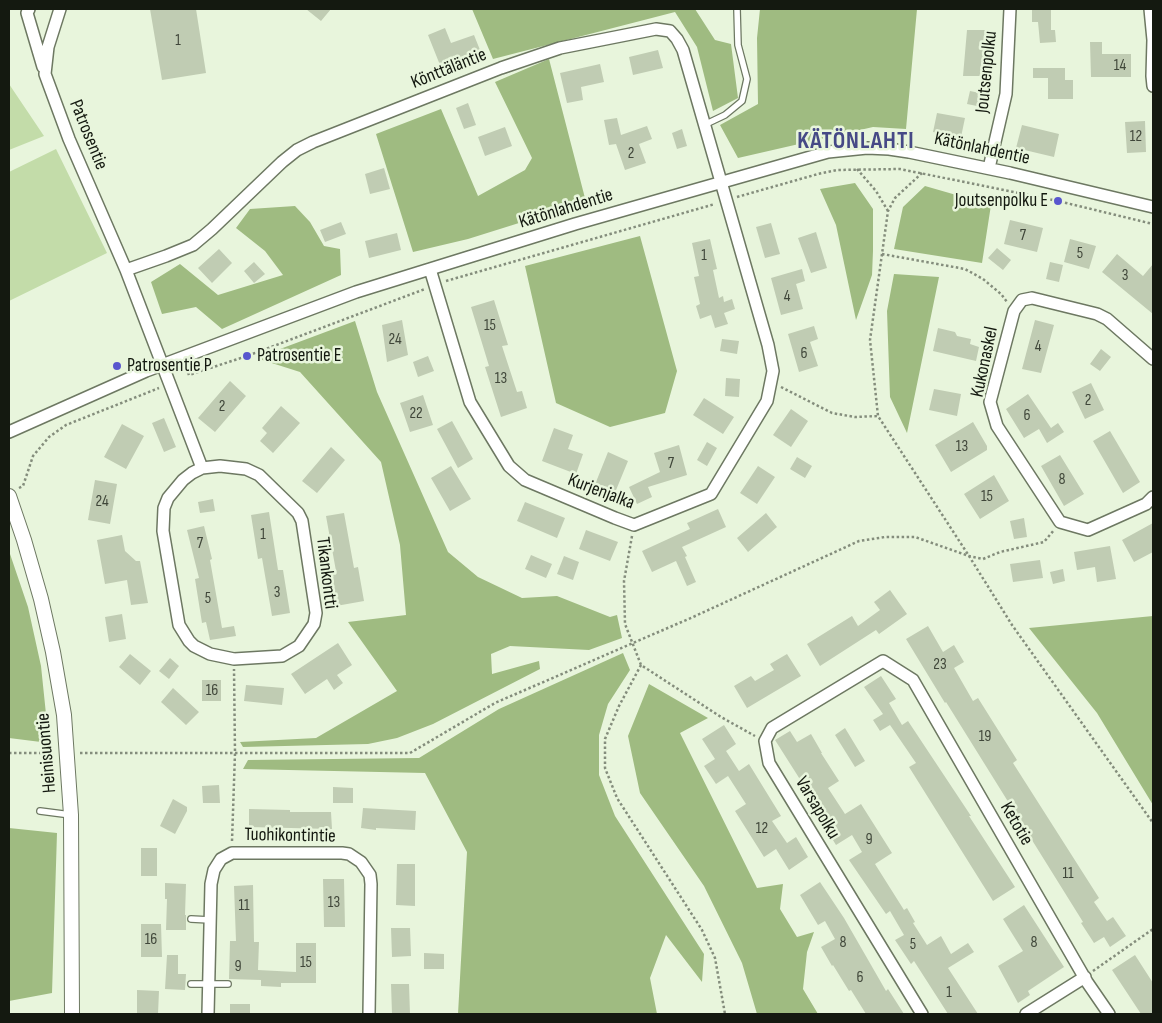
<!DOCTYPE html>
<html>
<head>
<meta charset="utf-8">
<style>
  body { margin:0 }
  #map { position:relative; width:1162px; height:1023px; overflow:hidden; background:#e8f5dc; font-family:"Sofia Sans Condensed",sans-serif }
  canvas { display:block }
  .frame { position:absolute; inset:0; border:10px solid #141910; pointer-events:none }
</style>
</head>
<body>
<div id="map">
<canvas width="1162" height="1023"></canvas>
<div class="frame"></div>
</div>
<script>
const g = document.querySelector('canvas').getContext('2d');
g.lineJoin = 'round';
function paint(path, color) { g.fillStyle = color; g.fill(path, 'evenodd'); }
const poly = rows => new Path2D(rows.map(r => 'M' + r).join(''));
function strokePath(path, color, width, dash) { g.strokeStyle = color; g.lineWidth = width; g.lineCap = dash ? 'butt' : 'round'; g.setLineDash(dash || []); g.stroke(path); }
function label(font, color, halo, rows, align = 'center') {
  g.font = font + ' "Sofia Sans Condensed",sans-serif'; g.lineWidth = 5; g.setLineDash([]); g.textBaseline = 'middle'; g.strokeStyle = halo; g.fillStyle = color; for (const [text, x, y, turn = 0] of rows) {
    g.save(); g.translate(x, y); g.rotate((+turn || 0) * Math.PI / 180); g.textAlign = isNaN(turn) ? turn : align; if (halo) g.strokeText(text, 0, 0); g.fillText(text, 0, 0); g.restore();
  }
}
const green = poly([
  [9,84,44,136,9,150],
  [56,149,107,253,9,301,9,172]
]);
const forest = poly([
  [472,9,695,9,715,40,731,44,738,98,713,111,697,47,675,12,493,59],
  [760,9,917,9,906,129,873,127,738,158,720,125,758,104,757,38],
  [549,59,586,202,468,239,413,252,376,134,441,109,478,196,525,170,532,158,495,82],
  [855,183,873,209,873,251,872,275,856,320,836,225,820,189],
  [925,186,991,205,982,263,894,249,903,207],
  [295,206,310,222,324,246,340,249,341,275,222,329,196,307,162,314,151,282,180,264,218,295,283,275,265,251,236,228,250,209],
  [640,236,677,371,665,413,610,427,556,403,525,266],
  [894,274,939,277,907,433,890,397,887,311],
  [355,321,377,392,448,552,478,577,522,598,557,596,610,617,617,615,622,638,589,650,510,646,491,654,492,674,539,661,540,669,433,724,397,738,368,744,243,747,240,742,316,738,397,691,348,622,406,615,400,545,381,462,300,372,256,358],
  [9,551,28,607,41,666,49,743,9,738],
  [1153,616,1153,805,1097,713,1029,628],
  [623,653,630,670,608,704,599,735,599,775,615,816,704,954,702,982,666,935,650,978,657,1014,458,1014,467,852,425,773,243,769,248,760,419,758,499,709],
  [649,684,708,718,680,733,757,888,783,884,780,909,797,937,814,932,807,952,803,989,818,1014,757,1014,742,963,704,886,640,793,628,736],
  [9,828,57,833,52,993,9,1001]
]);
const building = poly([
  [150,9,196,9,206,73,162,80],
  [306,9,331,9,321,21],
  [1032,9,1051,9,1051,30,1055,30,1056,42,1040,43,1038,22,1032,22],
  [445,28,451,43,474,35,480,50,440,65,428,35],
  [967,30,990,30,989,76,963,76],
  [1090,42,1102,42,1102,54,1131,54,1131,77,1091,77],
  [658,50,663,68,633,75,629,57],
  [600,64,604,82,581,87,583,100,567,103,560,73],
  [1033,68,1065,68,1065,80,1073,80,1073,99,1048,99,1048,78,1033,78],
  [970,91,985,94,982,107,967,104],
  [468,103,476,125,464,129,456,108],
  [937,113,965,118,961,137,933,132],
  [617,118,621,135,647,126,652,139,639,144,646,163,625,170,616,144,609,145,604,120],
  [1145,121,1146,152,1127,153,1125,122],
  [1022,125,1059,134,1054,157,1016,148],
  [505,127,512,146,485,156,478,137],
  [682,129,687,146,677,149,672,133],
  [384,168,390,189,370,194,365,174],
  [1010,220,1043,228,1037,252,1004,244],
  [341,222,346,234,325,242,320,230],
  [771,223,780,254,765,258,756,227],
  [816,232,827,268,811,273,798,238],
  [397,233,401,250,369,258,365,241],
  [710,239,717,269,713,270,719,298,723,296,724,302,732,299,735,309,724,313,728,324,715,328,711,315,700,319,696,306,700,304,694,277,699,276,692,243],
  [1070,239,1096,246,1089,269,1064,262],
  [997,248,1011,260,1003,270,988,258],
  [219,249,232,263,212,283,198,268],
  [1117,254,1143,276,1153,264,1153,314,1102,272],
  [254,262,265,274,254,283,244,271],
  [1050,262,1063,265,1059,282,1046,279],
  [802,269,805,281,796,284,803,309,781,315,771,278],
  [494,300,508,345,502,346,517,392,522,391,527,408,501,417,485,367,489,366,471,307],
  [402,320,408,355,387,362,382,325],
  [1035,320,1054,325,1041,373,1022,369],
  [814,326,818,339,810,342,818,366,799,372,788,334],
  [938,328,955,332,957,336,971,339,970,344,979,347,976,361,933,351],
  [722,339,739,341,737,354,720,351],
  [1101,349,1111,357,1100,371,1090,364],
  [428,356,434,371,418,377,413,362],
  [726,378,740,379,739,397,725,396],
  [230,381,246,396,215,432,198,418],
  [1091,383,1104,410,1085,419,1072,392],
  [934,389,961,394,957,416,929,410],
  [1028,394,1051,428,1058,423,1064,432,1047,443,1039,429,1024,438,1006,409],
  [423,395,433,425,410,432,400,403],
  [704,398,734,417,723,434,693,415],
  [281,406,300,423,273,453,260,441,267,433,262,428],
  [791,409,808,421,791,447,773,435],
  [164,418,176,447,164,452,152,423],
  [452,421,473,459,458,468,437,429],
  [973,422,987,446,987,450,951,472,935,445],
  [122,424,144,436,126,469,104,457],
  [554,428,573,435,568,449,583,454,576,474,542,461],
  [1110,431,1140,482,1123,493,1093,441],
  [707,442,717,448,707,466,697,460],
  [679,445,687,475,648,487,652,497,637,504,629,487,660,472,654,453],
  [331,447,345,460,317,493,302,481],
  [608,452,628,461,614,495,594,487],
  [1060,455,1084,494,1064,506,1041,466],
  [797,457,812,466,805,478,790,469],
  [451,466,471,499,450,511,431,478],
  [758,466,775,477,757,504,740,493],
  [994,475,1009,501,980,519,964,494],
  [95,480,117,484,110,524,88,520],
  [213,499,215,511,200,513,198,502],
  [525,502,565,518,557,538,517,521],
  [718,509,726,527,682,547,687,556,685,557,696,582,687,586,676,561,652,572,642,551,690,529,687,523],
  [269,512,278,570,283,570,290,613,272,616,262,558,258,559,251,515],
  [344,513,354,568,358,567,364,601,336,606,330,572,336,571,326,516],
  [766,513,777,527,748,552,737,538],
  [1024,518,1027,537,1014,539,1010,521],
  [1153,523,1153,552,1134,562,1122,540],
  [204,526,212,559,210,560,222,628,234,626,236,636,210,640,206,622,202,623,195,579,199,578,187,530],
  [586,530,618,542,610,561,579,549],
  [122,535,125,551,136,561,140,561,148,603,131,605,127,580,105,584,97,540],
  [1110,546,1116,579,1097,582,1095,567,1077,570,1074,552],
  [531,555,552,564,546,578,525,569],
  [564,556,579,562,573,580,557,574],
  [1040,560,1043,578,1013,582,1010,564],
  [1063,569,1065,581,1053,584,1050,572],
  [890,590,907,614,879,634,876,630,820,666,807,644,852,616,858,626,880,610,874,602],
  [122,614,126,639,109,642,105,617],
  [928,626,943,652,954,645,964,662,954,668,973,701,978,698,1017,760,1013,763,1099,898,1094,902,1107,921,1113,917,1126,936,1110,947,1104,937,1094,943,1081,923,1083,922,946,702,945,703,906,639],
  [338,643,352,665,337,675,343,683,334,690,327,679,305,694,291,674],
  [130,654,151,671,140,685,119,667],
  [787,654,801,676,747,708,734,686,751,676,755,681,774,670,770,664],
  [170,658,179,666,169,679,159,671],
  [881,676,896,699,889,703,902,725,908,721,971,816,969,816,1015,887,993,901,909,767,916,763,890,725,880,731,873,720,883,714,864,687],
  [202,680,221,680,221,701,202,701],
  [246,685,284,688,282,705,244,701],
  [173,688,199,712,186,725,161,702],
  [724,725,736,744,726,751,739,771,749,764,781,816,772,821,787,843,796,837,808,857,789,870,776,849,764,857,735,811,746,804,728,776,716,784,704,766,715,759,702,739],
  [845,728,865,761,855,767,835,735],
  [790,731,797,742,811,734,822,753,821,753,839,781,828,788,845,814,861,804,892,853,875,864,904,910,907,908,915,922,913,923,927,945,941,936,951,954,968,943,974,952,948,968,978,1014,948,1014,914,961,911,964,895,940,904,935,890,911,886,914,849,860,862,852,852,835,836,845,818,816,822,814,775,740],
  [219,785,220,803,203,803,202,786],
  [333,787,353,788,353,803,333,803],
  [173,799,187,807,187,811,175,834,160,826],
  [363,808,416,811,415,830,376,828,376,830,361,828],
  [249,809,290,810,290,812,331,812,332,829,249,827],
  [141,848,157,848,157,876,141,876],
  [397,864,415,864,415,906,396,905],
  [323,879,344,879,345,927,324,927],
  [820,882,844,918,886,991,888,989,904,1014,866,1014,851,990,849,991,833,965,832,966,821,947,835,939,825,921,818,925,800,895],
  [165,883,186,884,185,915,186,915,186,930,166,930,167,899,165,899],
  [253,885,254,942,259,942,258,970,296,972,296,943,316,943,316,983,281,983,281,987,261,986,261,980,229,979,230,941,236,941,234,886],
  [1024,905,1064,967,1028,991,1030,995,1018,1003,998,966,1023,951,1003,919],
  [141,924,161,924,162,957,141,957],
  [391,928,410,928,411,956,392,957],
  [424,953,444,954,444,969,424,969],
  [167,955,178,955,178,974,186,974,185,990,165,989],
  [1135,955,1153,983,1153,1014,1141,1014,1112,970],
  [391,984,409,984,410,1014,392,1014],
  [137,990,159,991,158,1014,137,1014],
  [230,1004,250,1004,250,1014,230,1014]
]);
const path = poly([
  [857,169,876,191,888,211],
  [922,173,895,198,888,211,870,340,878,416,969,556,1012,625,1153,823],
  [737,197,818,174,837,170,900,169,1058,201,1153,224],
  [882,254,965,269,983,279,1001,294,1007,302],
  [446,281,715,204],
  [186,368,189,375,247,356,425,289],
  [781,387,832,413,855,417,878,416],
  [19,488,23,486,33,456,49,437,66,425,159,388],
  [632,536,624,581,625,624,641,665,721,717,755,736],
  [641,665,619,706,605,739,605,768,617,798,702,930,715,958,725,1014],
  [9,753,50,753],
  [80,753,410,753,495,703,693,617,859,541,885,537,915,537,969,556,983,559,1000,552,1044,542,1054,530],
  [232,841,235,753,234,669],
  [1093,971,1153,929]
]);
const service = poly([
  [704,125,725,115,742,101,747,79,738,45,737,9],
  [40,811,71,815],
  [191,919,210,920],
  [191,984,228,984]
]);
const minor = poly([
  [29,9,27,13,43,67],
  [60,9,48,47,45,74,69,139,126,270,202,468],
  [1150,9,1153,40,1152,76,1153,86],
  [989,168,1006,94,1010,9],
  [126,270,166,256,193,245,212,229,282,162,297,150,313,142,501,68,560,48,656,29,670,31,677,39,683,50,768,345,773,371,767,401,711,494,634,525,615,518,525,480,509,466,470,402,430,269],
  [1153,359,1107,319,1097,314,1032,298,1022,300,1014,311,990,402,997,426,1060,522,1088,530,1146,504,1153,497],
  [9,432,146,371,356,292,575,224,828,152,867,148,889,149,909,152,1010,173,1153,207],
  [220,466,246,469,259,475,298,513,302,521,316,613,314,624,299,646,282,656,234,659,210,654,194,646,189,641,179,625,163,531,164,508,168,498,183,480,192,473,202,468,220,466],
  [208,1014,211,884,214,870,221,859,232,853,342,853,349,854,361,862,370,875,371,884,369,1014],
  [922,1014,769,763,765,741,772,728,883,661,913,680,1087,982,1109,1014],
  [1026,1014,1085,977]
]);
const tertiary = poly([
  [9,496,24,540,41,599,53,652,64,715,71,815,72,1014]
]);
const markers = [
  [1058,201,5,"#5956ce"],
  [247,356,5,"#5956ce"],
  [117,366,5,"#5956ce"]
];
const numberNames = [
  ["1",178,41],
  ["14",1120,66],
  ["12",1136,137],
  ["2",631,154],
  ["7",1023,236],
  ["5",1080,254],
  ["1",704,256],
  ["3",1125,276],
  ["4",787,297],
  ["15",490,326],
  ["24",395,340],
  ["4",1038,347],
  ["6",804,354],
  ["13",501,379],
  ["2",1088,401],
  ["2",222,407],
  ["22",416,414],
  ["6",1027,416],
  ["13",962,447],
  ["7",671,464],
  ["8",1062,480],
  ["15",987,497],
  ["24",102,502],
  ["1",263,535],
  ["7",200,544],
  ["3",277,593],
  ["5",208,599],
  ["23",940,665],
  ["16",212,691],
  ["19",985,737],
  ["12",762,829],
  ["9",869,840],
  ["11",1068,874],
  ["13",334,903],
  ["11",244,906],
  ["16",151,940],
  ["8",843,943],
  ["8",1034,943],
  ["5",913,945],
  ["15",306,963],
  ["9",238,967],
  ["6",860,978],
  ["1",949,993]
];
const streetNames = [
  ["Könttäläntie",449,69,-22],
  ["Joutsenpolku",987,72,-84],
  ["Patrosentie",88,135,68],
  ["Kätönlahdentie",982,149,12],
  ["Kätönlahdentie",566,209,-17],
  ["Kukonaskel",985,362,-78],
  ["Kurjenjalka",601,492,21],
  ["Tikankontti",326,573,83],
  ["Heinisuontie",47,753,-95],
  ["Varsapolku",817,808,59],
  ["Ketotie",1016,824,60],
  ["Tuohikontintie",290,836,1]
];
const poiNames = [
  ["Joutsenpolku E",1048,201,"right"],
  ["Patrosentie E",257,356],
  ["Patrosentie P",127,366]
];
const districtNames = [
  ["KÄTÖNLAHTI",856,142]
];
paint(green, '#c3dca9');
paint(forest, '#9fbb81');
paint(building, '#c0ccb3');
strokePath(service, '#6d7862', 8);
strokePath(minor, '#6d7862', 14);
strokePath(tertiary, '#6d7862', 16);
strokePath(path, '#848d7c', 2.5, [2.5, 2.5]);
strokePath(service, '#fff', 5.5);
strokePath(minor, '#fff', 11);
strokePath(tertiary, '#fff', 14);
for (const [x, y, r, color] of markers) { const dot = new Path2D(); dot.arc(x, y, r, 0, 2 * Math.PI); g.fillStyle = color; g.fill(dot); strokePath(dot, '#e8f5dc', 2); }
label('16px', '#3f4639', null, numberNames);
label('19px', '#141910', '#e8f5dc', streetNames);
label('19px', '#141910', '#e8f5dc', poiNames, 'left');
g.letterSpacing = '1px';
label('bold 24px', '#464986', '#e8f5dc', districtNames);
g.letterSpacing = '0px';
</script>
</body>
</html>
